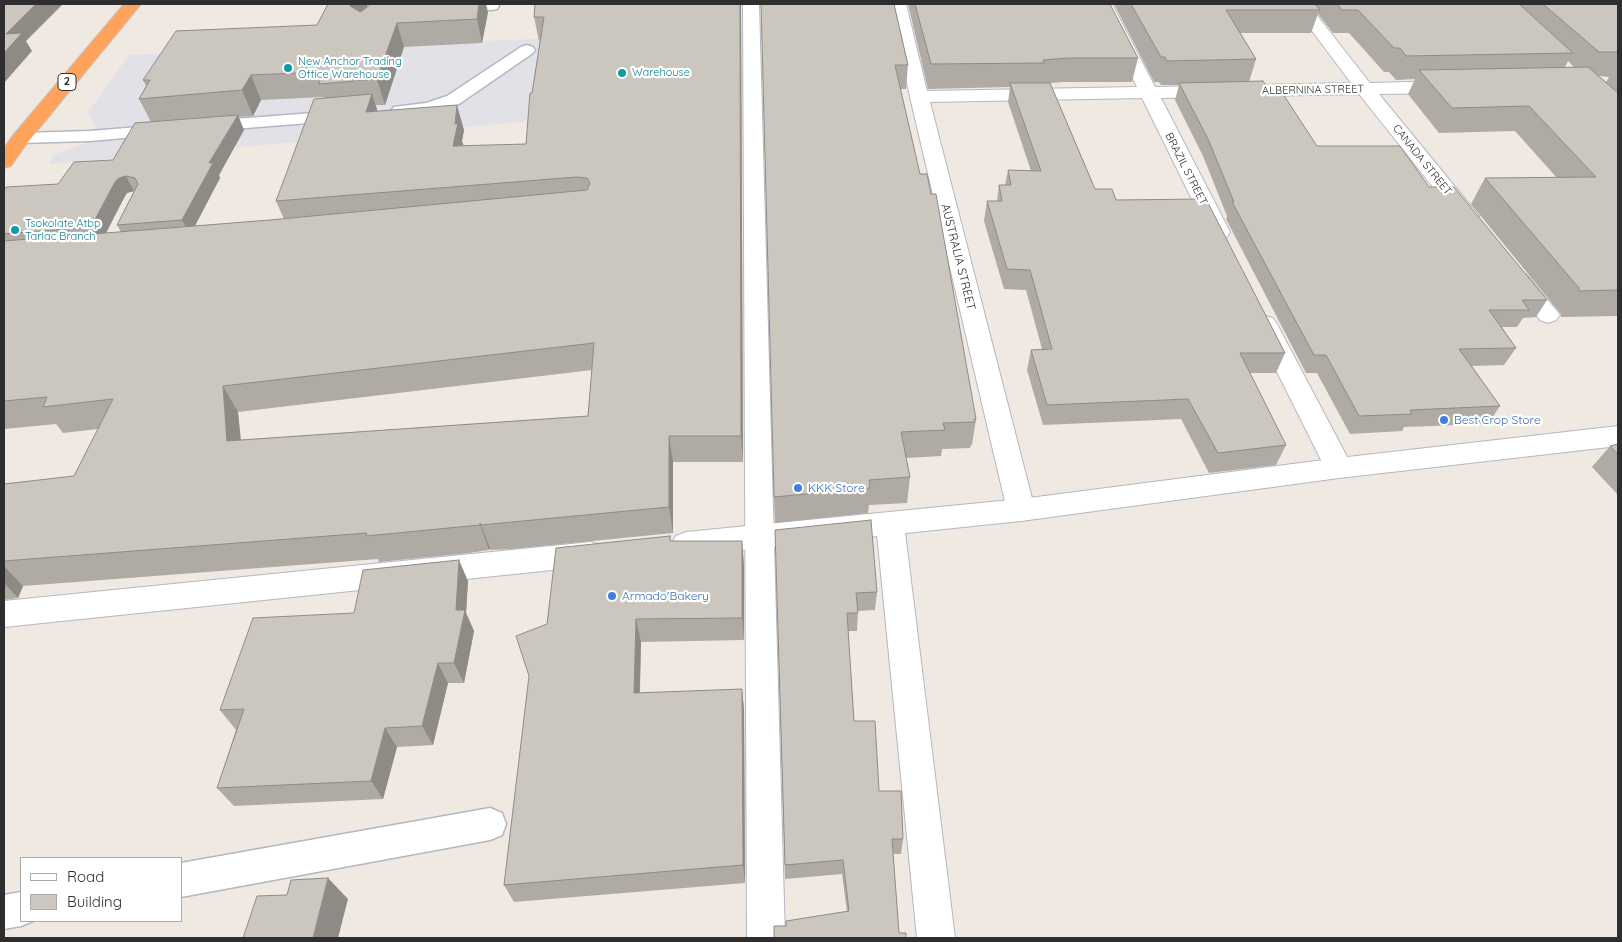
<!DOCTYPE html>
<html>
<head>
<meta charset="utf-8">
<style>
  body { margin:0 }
  #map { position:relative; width:1622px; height:942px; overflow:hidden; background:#efe9e1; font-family:Quicksand,sans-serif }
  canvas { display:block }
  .frame { position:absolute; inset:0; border:5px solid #2e2e2e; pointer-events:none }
  .legend { position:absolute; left:20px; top:857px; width:162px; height:65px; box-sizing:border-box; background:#fff; border:1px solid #ababab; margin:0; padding:6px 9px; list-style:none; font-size:15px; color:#2e2e2e }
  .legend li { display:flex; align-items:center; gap:10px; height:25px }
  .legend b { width:25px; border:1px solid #ababab }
</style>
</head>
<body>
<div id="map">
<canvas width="1622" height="942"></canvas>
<div class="frame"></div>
<ul class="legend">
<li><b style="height:6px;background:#fff"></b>Road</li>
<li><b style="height:14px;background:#cbc7bf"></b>Building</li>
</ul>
</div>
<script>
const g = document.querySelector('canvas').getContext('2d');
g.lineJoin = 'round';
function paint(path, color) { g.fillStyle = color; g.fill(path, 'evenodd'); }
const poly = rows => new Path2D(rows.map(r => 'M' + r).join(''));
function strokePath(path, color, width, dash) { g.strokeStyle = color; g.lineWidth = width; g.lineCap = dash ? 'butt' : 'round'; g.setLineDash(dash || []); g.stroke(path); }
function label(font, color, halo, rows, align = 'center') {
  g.font = font + ' Quicksand,sans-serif'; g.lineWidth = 4.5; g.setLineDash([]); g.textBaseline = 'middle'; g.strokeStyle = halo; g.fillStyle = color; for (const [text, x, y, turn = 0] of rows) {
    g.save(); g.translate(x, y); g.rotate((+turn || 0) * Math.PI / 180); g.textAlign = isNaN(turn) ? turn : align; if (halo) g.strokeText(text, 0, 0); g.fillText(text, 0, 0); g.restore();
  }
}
const industrial = poly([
  [713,32,712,105,49,164,53,155,84,144,96,128,88,112,129,55]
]);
const lane = poly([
  [450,4,498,4,499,6,497,9,492,10,457,8,452,7,450,4],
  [527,45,533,47,535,50,533,53,459,104,428,113,400,116,394,115,391,111,394,107,426,103,447,96,521,47,527,45],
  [340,111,346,112,349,116,346,120,208,131,202,130,199,126,202,122,208,121,340,111],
  [163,125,169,126,172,130,169,134,90,141,21,143,15,142,12,138,15,134,21,133,90,131,163,125],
  [490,808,502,813,506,824,502,835,490,840,181,897,181,863,490,808],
  [21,892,21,921,33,921,21,926,4,929,4,895,21,892]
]);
const street = poly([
  [743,4,759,4,785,938,747,938,743,4],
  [890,4,906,4,927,91,1137,87,1096,4,1112,4,1155,87,1351,83,1292,4,1308,4,1370,83,1447,81,1454,83,1456,87,1454,91,1447,93,1379,94,1479,216,1476,221,1468,222,1460,221,1359,94,1161,98,1230,232,1227,237,1219,239,1211,237,1208,232,1142,98,930,102,1035,510,1031,518,1021,521,1011,518,1007,510,910,97,890,4],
  [1518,272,1526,274,1556,310,1560,315,1556,320,1548,323,1540,320,1510,284,1507,279,1510,274,1518,272],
  [1265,316,1273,318,1277,324,1353,468,1349,475,1339,478,1329,475,1325,468,1253,324,1257,318,1265,316],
  [890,513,900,516,904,524,955,938,917,938,876,524,880,516,890,513]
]);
const secondary = poly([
  [1618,426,1618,446,1339,478,1021,521,686,556,676,552,671,544,676,536,686,532,1021,499,1339,458,1618,426],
  [591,542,601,546,606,554,601,562,591,566,4,627,4,601,591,542]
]);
const highway = poly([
  [124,4,141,4,28,142,11,166,4,168,4,148,14,134,124,4]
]);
const wall = poly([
  [328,4,368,4,367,7,488,12,482,43,404,47,385,105,376,105,377,111,464,130,462,141,464,146,526,144,532,93,540,41,539,41,534,17,535,4,741,4,743,462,673,462,673,533,511,549,490,550,490,548,489,550,469,553,379,562,378,559,23,586,18,598,4,600,4,484,74,476,98,429,63,433,56,424,4,429,4,190,58,184,113,160,151,122,139,99,146,86,143,80,317,25],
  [323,97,324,98,276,201,284,219,195,226,220,178,219,175,244,130,238,117,253,116,261,100],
  [134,191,117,225,121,232,105,233,124,198,127,193],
  [592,370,588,416,241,440,238,412],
  [894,4,908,65,906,89,900,89,976,419,972,445,971,445,970,448,942,449,941,456,906,458,910,477,907,503,869,505,868,513,775,523,774,497],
  [908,4,1110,4,1138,58,1132,82,1064,82,1050,83,1095,189,1116,200,1285,353,1276,373,1250,373,1286,445,1276,465,1209,473,1181,419,1043,425,1027,370,1031,350,1042,349,1026,290,1004,289,984,221,987,201,997,201,999,185,1005,185,1008,170,1031,171,1008,102,1010,87,928,89],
  [1114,4,1618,4,1618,317,1617,316,1561,317,1561,314,1471,204,1485,178,1557,178,1515,131,1439,133,1408,94,1415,79,1396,80,1389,72,1384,72,1349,33,1333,33,1318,14,1311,33,1240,33,1256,59,1249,82,1269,91,1317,146,1429,187,1547,300,1536,317,1523,318,1517,327,1502,327,1516,348,1504,365,1472,366,1500,406,1488,424,1404,427,1402,431,1350,434,1317,373,1306,373,1226,219,1227,216,1203,156,1175,100,1179,85,1161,85,1159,82,1154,82],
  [1568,61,1574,67,1565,67],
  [1599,76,1609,77,1606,82],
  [1618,444,1618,495,1592,467,1610,446],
  [775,530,877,592,875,610,858,611,857,631,848,631,854,721,879,791,903,839,901,854,893,854,899,933,906,938,786,926,847,912,842,874,785,879],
  [670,536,671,541,744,564,744,640,641,642,640,693,742,689,744,710,745,883,514,902,504,885,547,624],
  [468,581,466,613,474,631,464,683,448,683,433,745,397,747,383,799,234,806,217,788,236,730,220,710]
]);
const shadedWall = poly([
  [36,4,63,4,26,41,32,51,4,83,4,53,6,34],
  [351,4,368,4,358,30,350,6],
  [479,4,486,4,488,12,482,43,477,19],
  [740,4,741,4,743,462,741,436],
  [397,23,404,47,385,105,377,79],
  [251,75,261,100,253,116,242,90],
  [372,94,380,119,366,112],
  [457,105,464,130,462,141,464,148,453,146,455,124],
  [238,115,244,130,219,175,220,178,190,235,182,220,209,163],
  [126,176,134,191,127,193,124,198,101,243,91,227,115,182,119,178],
  [223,386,238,412,243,467,227,441],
  [669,436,673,462,673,533,669,507],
  [480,523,490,548,489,550,480,525],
  [742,541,744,564,744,640,742,618],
  [459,560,468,581,466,613,474,631,464,683,454,663,456,610],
  [4,566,23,586,18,598,4,583],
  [636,619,641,642,639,714,634,693],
  [438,663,448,683,433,745,422,726],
  [742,689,744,710,745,883,743,865],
  [385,728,397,747,383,799,371,781],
  [328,878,348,899,338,938,313,938]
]);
const building = poly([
  [4,4,36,4,6,34,22,33,4,53,4,4],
  [328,4,351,4,350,6,360,12,369,6,370,4,479,4,477,19,397,23,377,79,319,84,323,72,251,75,242,90,139,99,150,80,143,80,176,31,317,25,328,4],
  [535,4,740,4,741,436,669,436,669,507,502,523,481,525,480,523,480,525,459,527,366,536,367,533,4,561,4,484,74,476,113,399,43,407,47,397,4,401,4,241,270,220,587,190,590,183,587,178,577,177,276,201,314,99,372,94,366,112,457,105,455,124,458,123,453,146,526,144,530,93,532,93,544,17,534,17,535,4],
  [594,343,588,416,227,441,223,386,594,343],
  [761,4,894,4,908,65,895,65,920,174,927,174,931,194,936,194,976,419,974,419,975,422,943,423,945,430,901,432,910,477,869,480,870,488,774,497,761,4],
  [915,4,1110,4,1138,58,1069,58,1043,60,1044,63,931,64,915,4],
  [1131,4,1315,4,1320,10,1226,10,1256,59,1167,61,1165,57,1161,57,1131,4],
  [1337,4,1519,4,1573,53,1406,56,1400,48,1394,48,1358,10,1342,10,1337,4],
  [1543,4,1618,4,1618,52,1599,52,1543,4],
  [1588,67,1618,93,1618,290,1579,291,1579,288,1485,178,1596,177,1529,106,1452,108,1419,70,1588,67],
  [1263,81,1269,91,1281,91,1317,146,1400,146,1429,187,1454,187,1547,300,1522,300,1529,310,1489,310,1516,348,1459,349,1500,406,1410,410,1412,414,1359,416,1326,355,1314,355,1232,202,1234,202,1208,139,1179,83,1263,81],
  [1010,83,1050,83,1095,189,1112,189,1116,200,1206,199,1285,353,1240,353,1286,445,1218,453,1188,399,1047,405,1031,350,1052,349,1030,270,1007,269,987,201,1002,201,999,185,1011,185,1008,170,1041,171,1010,83],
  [238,115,209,163,213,163,182,220,117,225,138,184,135,178,126,176,119,178,115,182,91,227,4,234,4,190,6,187,58,184,74,162,113,160,135,123,238,115],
  [1618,444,1618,454,1610,446,1618,444],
  [871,520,877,592,856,593,858,613,847,613,854,721,875,721,879,791,901,791,903,839,892,839,899,933,906,933,906,938,774,938,774,926,786,926,786,921,849,911,843,860,785,865,775,530,871,520],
  [670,536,670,541,742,541,742,618,636,619,634,693,742,689,743,865,504,885,529,676,516,636,547,624,556,548,670,536],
  [459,560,456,610,465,610,454,663,438,663,422,726,385,728,371,781,217,788,244,709,220,710,253,618,354,613,363,570,459,560],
  [328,878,313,938,243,938,257,896,287,895,291,880,328,878]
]);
const markers = [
  [288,68,5,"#0f9aa8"],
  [622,73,5,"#0f9aa8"],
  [15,230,5,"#0f9aa8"],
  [1444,420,5,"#3f7fe0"],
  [798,488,5,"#3f7fe0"],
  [612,596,5,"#3f7fe0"]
];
const farCulturenames = [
  ["New Anchor Trading",298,62],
  ["Office Warehouse",298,75],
  ["Warehouse",632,73],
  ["Tsokolate Atbp",25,224],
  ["Tarlac Branch",25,237]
];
const shields = [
  [67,82,18]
];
const shieldNames = [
  ["2",67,82]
];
const farStreetnames = [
  ["ALBERNINA STREET",1313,90,-1],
  ["CANADA STREET",1422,160,51],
  ["BRAZIL STREET",1186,169,63]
];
const streetNames = [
  ["AUSTRALIA STREET",958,257,76]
];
const shopNames = [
  ["Best Crop Store",1454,420],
  ["KKK Store",808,488],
  ["Armado'Bakery",622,596]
];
paint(industrial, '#e3e1e8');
strokePath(lane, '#b4b7c1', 3);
strokePath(street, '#b4b7c1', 2);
strokePath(secondary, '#b4b7c1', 2);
strokePath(highway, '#c9c9c9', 2);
paint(lane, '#fff');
paint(street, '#fff');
paint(secondary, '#fff');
paint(highway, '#ffa35c');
paint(wall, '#afaba4');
paint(shadedWall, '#8e8b86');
paint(building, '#cbc7bf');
strokePath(building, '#8e8b86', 1);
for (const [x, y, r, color] of markers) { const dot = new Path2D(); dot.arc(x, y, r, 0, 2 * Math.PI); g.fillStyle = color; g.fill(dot); strokePath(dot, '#fff', 2); }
label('11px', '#0d838f', '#fff', farCulturenames, 'left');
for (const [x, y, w] of shields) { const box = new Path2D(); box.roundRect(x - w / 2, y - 8.5, w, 17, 4); g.fillStyle = '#fff'; g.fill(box); strokePath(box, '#2e2e2e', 1); }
label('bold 11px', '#2e2e2e', null, shieldNames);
label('11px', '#2e2e2e', '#fff', farStreetnames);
label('12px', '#2e2e2e', '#fff', streetNames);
label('12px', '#366cbe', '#fff', shopNames, 'left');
</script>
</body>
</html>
